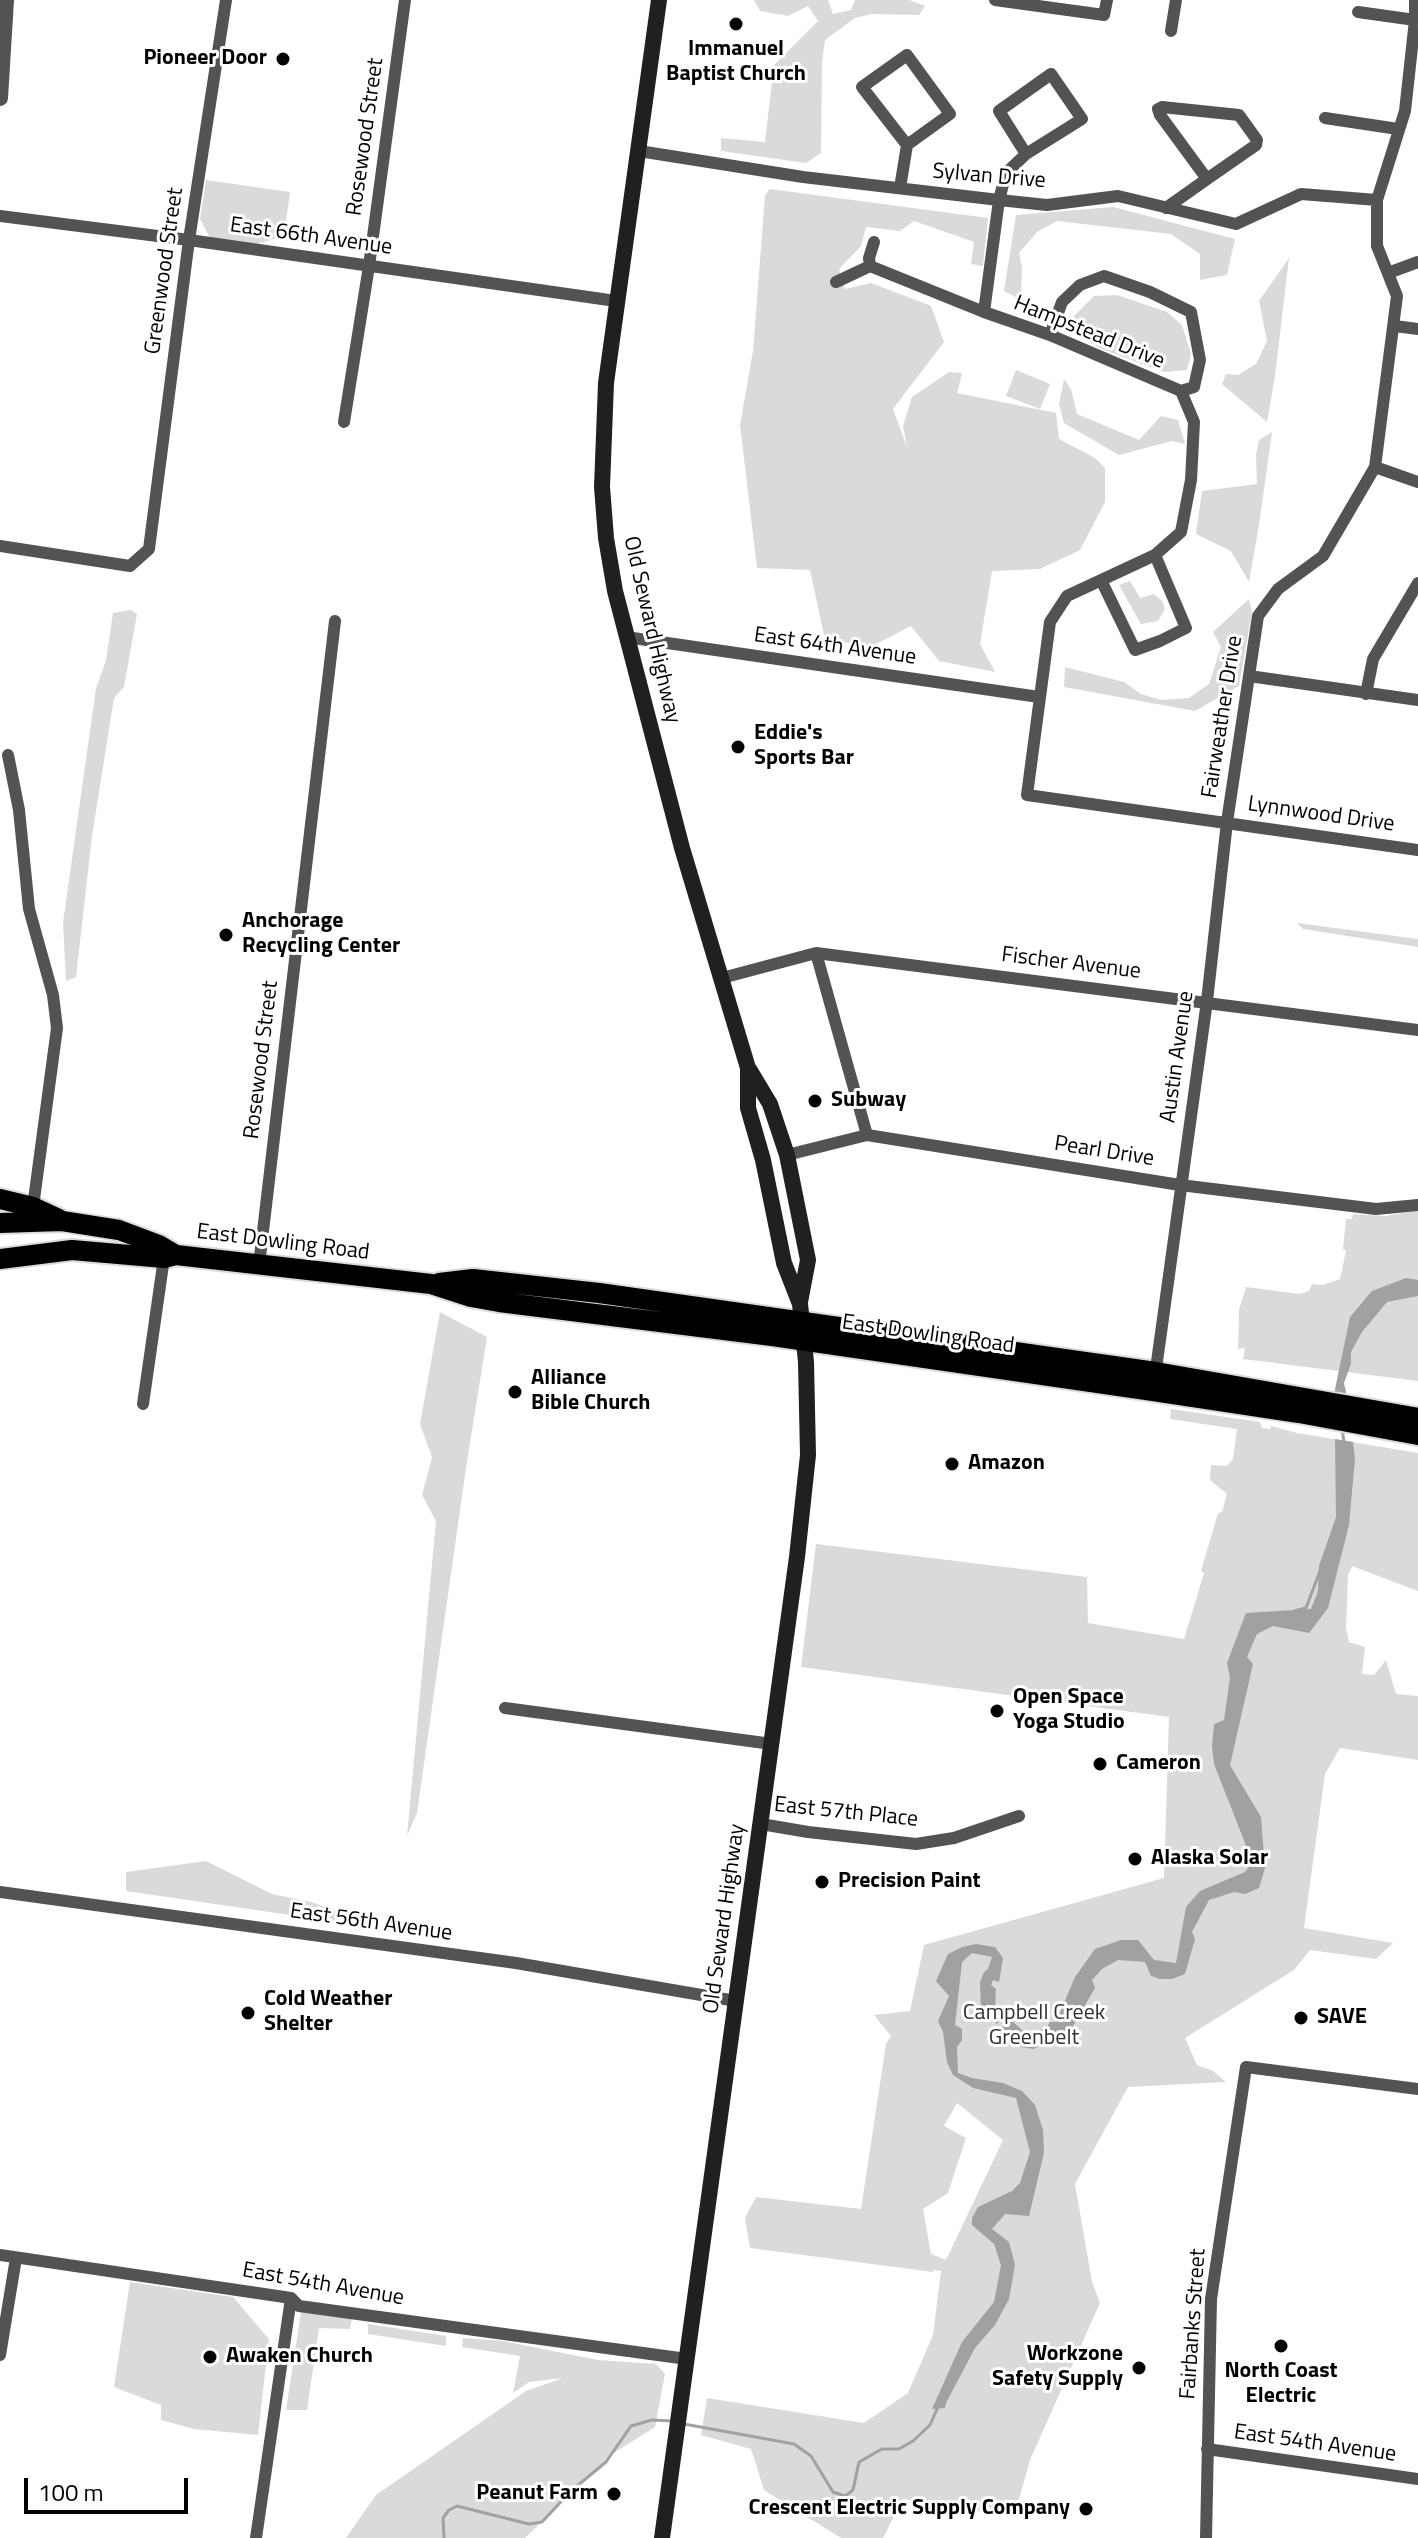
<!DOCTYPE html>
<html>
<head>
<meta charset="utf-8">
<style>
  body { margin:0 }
  #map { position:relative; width:1418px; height:2538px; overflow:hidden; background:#fff; font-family:"Titillium Web",sans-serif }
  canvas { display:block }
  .scale { position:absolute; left:24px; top:2478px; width:164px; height:36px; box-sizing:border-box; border:4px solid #000; border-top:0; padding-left:10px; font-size:24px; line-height:28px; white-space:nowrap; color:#000; -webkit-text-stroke:6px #fff; paint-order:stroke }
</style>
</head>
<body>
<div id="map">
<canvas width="1418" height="2538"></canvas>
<div class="scale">100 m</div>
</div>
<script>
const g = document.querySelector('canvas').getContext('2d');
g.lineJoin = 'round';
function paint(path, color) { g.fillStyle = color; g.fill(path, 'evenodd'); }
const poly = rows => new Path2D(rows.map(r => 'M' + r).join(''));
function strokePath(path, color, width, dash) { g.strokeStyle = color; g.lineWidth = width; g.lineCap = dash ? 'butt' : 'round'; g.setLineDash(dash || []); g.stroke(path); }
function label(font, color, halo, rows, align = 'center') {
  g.font = font + ' "Titillium Web",sans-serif'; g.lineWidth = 6; g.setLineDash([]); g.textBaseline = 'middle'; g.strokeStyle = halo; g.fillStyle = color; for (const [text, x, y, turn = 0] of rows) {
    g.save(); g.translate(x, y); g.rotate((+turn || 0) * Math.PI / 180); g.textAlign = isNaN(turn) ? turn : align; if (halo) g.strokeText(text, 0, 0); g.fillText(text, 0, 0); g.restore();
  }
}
const green = poly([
  [754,0,828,0,833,14,851,10,855,0,909,0,925,6,919,15,872,14,855,18,825,40,822,62,821,153,806,163,721,151,721,138,765,142,774,65,818,21,808,6,788,16,760,11],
  [206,180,290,192,284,236,257,244,210,238,200,219],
  [770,189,988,218,983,266,971,264,974,242,914,221,900,231,866,227,861,246,839,269,845,289,871,283,931,306,944,342,893,409,907,447,903,426,912,397,949,372,962,373,957,393,1056,413,1059,439,1095,458,1105,468,1105,502,1080,550,1040,569,992,571,980,644,995,672,939,661,911,626,870,647,825,639,810,570,757,568,740,425,753,351,765,195],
  [1113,207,1235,239,1227,275,1200,280,1200,254,1171,234,1057,221,1037,232,1019,253,1022,267,1021,300,1004,291,1016,215],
  [1289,258,1275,376,1267,422,1222,384,1226,374,1238,375,1256,364,1267,341,1259,301],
  [1117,295,1167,312,1182,325,1191,354,1187,370,1164,372,1099,348,1072,332,1074,316,1094,296],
  [1016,370,1050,384,1040,409,1006,396],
  [1064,379,1071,389,1077,414,1139,440,1161,416,1178,420,1185,444,1172,441,1119,455,1064,423,1059,404],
  [1272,432,1259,525,1249,582,1231,551,1196,534,1202,491,1257,484,1256,455,1259,440],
  [1130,581,1140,598,1154,594,1162,601,1165,609,1158,621,1141,624,1119,585],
  [1249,599,1252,612,1239,686,1195,711,1064,687,1065,667,1124,682,1141,694,1161,700,1189,698,1209,684,1221,647,1213,632],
  [131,610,137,614,124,687,114,698,92,836,76,977,66,981,63,923,96,688,106,661,113,613],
  [1297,923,1418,939,1418,947,1303,929],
  [1418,1210,1418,1381,1243,1359,1245,1348,1238,1349,1239,1310,1246,1287,1300,1294,1309,1291,1312,1284,1323,1285,1340,1279,1346,1251,1343,1249,1346,1219,1352,1219,1353,1214,1386,1216],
  [440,1312,487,1337,466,1468,417,1813,407,1836,436,1521,422,1495,432,1457,420,1424],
  [1171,1409,1260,1422,1262,1428,1270,1429,1271,1426,1297,1433,1418,1453,1418,1591,1352,1566,1348,1575,1346,1628,1349,1642,1365,1647,1362,1674,1374,1675,1386,1660,1396,1694,1418,1696,1418,1760,1340,1748,1325,1774,1304,1928,1393,1943,1376,1959,1310,1950,1294,1970,1185,2038,1197,2065,1213,2071,1226,2082,1128,2087,1075,2184,1092,2282,1100,2303,1030,2460,1014,2517,903,2499,883,2538,841,2538,764,2490,751,2449,701,2435,707,2398,864,2423,908,2393,933,2335,941,2271,933,2270,933,2272,750,2248,745,2218,756,2197,861,2209,886,2044,891,2036,874,2015,910,2011,924,1945,1164,1878,1169,1717,801,1667,816,1544,1087,1577,1088,1623,1184,1639,1204,1573,1201,1571,1218,1513,1222,1512,1227,1494,1210,1480,1211,1465,1227,1466,1233,1459,1237,1429,1170,1419],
  [957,2103,1003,2140,946,2260,931,2254,923,2209,948,2193,966,2138,944,2126],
  [206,1861,272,1894,311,1902,336,1911,338,1922,126,1891,126,1872],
  [130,2282,233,2297,269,2339,258,2435,194,2429,161,2420,161,2405,114,2387],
  [301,2312,352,2319,350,2329,319,2328,307,2410,286,2410],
  [368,2324,446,2336,446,2346,368,2334],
  [463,2338,503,2341,598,2360,656,2364,665,2374,655,2427,612,2454,525,2538,346,2538,376,2495,526,2391,563,2378,529,2382,513,2393,520,2356,462,2347]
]);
const water = poly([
  [1406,1278,1418,1280,1418,1296,1387,1302,1362,1332,1351,1352,1351,1364,1344,1383,1347,1397,1334,1394,1350,1317,1372,1291],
  [1335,1439,1353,1442,1355,1459,1349,1525,1328,1608,1309,1633,1273,1626,1257,1634,1247,1657,1253,1664,1230,1765,1261,1817,1265,1868,1259,1888,1245,1894,1234,1892,1209,1900,1192,1932,1195,1939,1185,1974,1172,1979,1160,1979,1151,1976,1145,1962,1118,1960,1102,1969,1092,1980,1095,1988,1068,2035,1033,2049,1015,2046,998,2030,1011,2020,1023,2031,1034,2032,1046,2028,1050,2022,1056,2022,1075,1977,1095,1949,1121,1940,1138,1940,1154,1960,1176,1963,1186,1907,1200,1891,1245,1872,1251,1864,1245,1843,1214,1764,1212,1746,1214,1724,1224,1720,1230,1677,1227,1663,1246,1613,1311,1609,1318,1591,1319,1566,1336,1517],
  [976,1944,995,1947,1003,1958,999,1982,993,1980,991,1985,996,1989,995,2007,1005,2015,997,2024,981,2009,980,1982,984,1972,988,1969,992,1957,972,1953,962,1962,955,2025,962,2029,962,2040,957,2047,958,2073,972,2078,1003,2083,1022,2091,1035,2105,1043,2130,1044,2153,1029,2216,1005,2214,992,2229,1009,2242,1015,2265,1009,2299,995,2325,975,2348,946,2403,945,2408,932,2409,962,2342,994,2302,1001,2265,994,2244,972,2225,972,2218,978,2207,1012,2191,1020,2183,1030,2152,1016,2098,973,2088,953,2075,947,2062,943,2032,938,2021,949,1996,936,1981,948,1954,962,1947]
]);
const stream = poly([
  [1342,1427,1344,1444],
  [1294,1611,1306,1608,1320,1571],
  [684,2424,794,2444,811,2456,833,2492,845,2496,853,2490,859,2462,882,2449,899,2449,913,2441,930,2425,938,2407],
  [444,2538,443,2518,449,2510,457,2506,529,2524,542,2522,571,2491,606,2462,631,2426,652,2420,672,2421]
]);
const minor = poly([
  [995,0,1104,15,1107,0],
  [1358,12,1415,20],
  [1171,31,1176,0],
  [1325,118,1398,129],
  [639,151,803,177,999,200,1047,205,1118,196,1236,224,1301,194,1377,200],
  [900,188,907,145,950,114,907,55,862,87,907,145],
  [1166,208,1207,179,1256,145,1257,140,1239,115,1162,107,1158,109,1160,115,1207,179],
  [0,216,189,240,616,301],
  [870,266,984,312,1050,335,1181,391,1194,422,1191,480,1181,532,1155,555,1067,596,1050,622,1027,795,1418,850],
  [870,266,869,258,874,242],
  [1388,273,1418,262],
  [836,282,870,266],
  [984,312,999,200,1006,173,1026,154,1082,119,1051,74,999,111,1026,154],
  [1395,326,1418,329],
  [1050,335,1062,302,1080,285,1104,276,1150,292,1191,312,1200,360,1194,387,1181,391],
  [344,422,369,266,405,0],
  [1375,467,1418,482],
  [0,546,130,566,149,549,189,240,226,0],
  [1101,580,1135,650,1160,641,1186,628,1155,555],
  [626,637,1039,697],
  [1249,676,1418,700],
  [1366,694,1373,659,1418,583],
  [8,755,19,810,29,909,53,995,57,1028,33,1207],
  [816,953,867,1135],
  [722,978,816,953,1418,1030],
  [787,1155,867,1135,1180,1185,1376,1209,1418,1205],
  [259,1265,335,621],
  [1155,1376,1207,1001,1227,822,1258,616,1278,589,1323,556,1375,467,1397,296,1377,246,1377,200,1405,111,1415,20,1415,0],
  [143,1404,164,1258],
  [505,1708,772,1744],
  [761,1824,808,1832,916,1844,954,1838,1019,1816],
  [0,1892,516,1963,736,2001],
  [0,2255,291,2298,299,2306,687,2359],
  [0,2355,16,2258],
  [1207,2449,1418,2479],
  [256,2538,291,2298],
  [1206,2538,1211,2299,1246,2067,1418,2089]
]);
const tertiary = poly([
  [0,98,6,0]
]);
const secondary = poly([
  [659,0,606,383,602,487,606,538,615,591,682,848,748,1068,748,1108,763,1160,784,1263,800,1304,802,1322,806,1362,808,1455,797,1557,662,2538],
  [749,1069,770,1104,787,1155,808,1260,800,1302]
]);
const primary = poly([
  [0,1199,33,1207,59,1219],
  [0,1223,62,1221,119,1230,159,1245,176,1255],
  [0,1259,72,1250,164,1258,176,1255,431,1284,471,1297,499,1302,772,1336,1153,1391,1299,1413,1418,1435],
  [439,1283,473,1279,599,1293,1156,1372,1418,1418]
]);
const markers = [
  [736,24,8,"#000"],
  [283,59,8,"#000"],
  [738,747,8,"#000"],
  [226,935,8,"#000"],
  [815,1101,8,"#000"],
  [515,1392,8,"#000"],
  [952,1464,8,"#000"],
  [997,1711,8,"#000"],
  [1100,1764,8,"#000"],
  [1135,1859,8,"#000"],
  [822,1882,8,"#000"],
  [248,2013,8,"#000"],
  [1301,2018,8,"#000"],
  [1281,2346,8,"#000"],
  [210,2357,8,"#000"],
  [1139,2368,8,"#000"],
  [614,2494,8,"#000"],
  [1086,2509,8,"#000"]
];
const poiNames = [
  ["Immanuel",736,50,"center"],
  ["Baptist Church",736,75,"center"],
  ["Pioneer Door",267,59,"right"],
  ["Eddie's",754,734],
  ["Sports Bar",754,759],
  ["Anchorage",242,922],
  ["Recycling Center",242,947],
  ["Subway",831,1101],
  ["Alliance",531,1379],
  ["Bible Church",531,1404],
  ["Amazon",968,1464],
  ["Open Space",1013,1698],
  ["Yoga Studio",1013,1723],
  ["Cameron",1116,1764],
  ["Alaska Solar",1151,1859],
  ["Precision Paint",838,1882],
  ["Cold Weather",264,2000],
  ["Shelter",264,2025],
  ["SAVE",1317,2018],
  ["Workzone",1123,2355,"right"],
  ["Safety Supply",1123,2380,"right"],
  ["Awaken Church",226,2357],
  ["North Coast",1281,2372,"center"],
  ["Electric",1281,2397,"center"],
  ["Peanut Farm",598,2494,"right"],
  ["Crescent Electric Supply Company",1070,2509,"right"]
];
const streetNames = [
  ["Rosewood Street",366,137,-82],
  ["Sylvan Drive",989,177,5],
  ["East 66th Avenue",311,237,8],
  ["Greenwood Street",165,271,-82],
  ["Hampstead Drive",1089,333,22],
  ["Old Seward Highway",651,630,77],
  ["East 64th Avenue",835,647,8],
  ["Fairweather Drive",1223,717,-81],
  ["Lynnwood Drive",1321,815,8],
  ["Fischer Avenue",1071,964,7],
  ["Austin Avenue",1178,1057,-82],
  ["Rosewood Street",262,1060,-83],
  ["Pearl Drive",1104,1152,9],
  ["East Dowling Road",283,1243,7],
  ["East Dowling Road",928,1335,8],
  ["East 57th Place",846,1813,6],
  ["Old Seward Highway",725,1919,-82],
  ["East 56th Avenue",371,1923,8],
  ["East 54th Avenue",323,2285,10],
  ["Fairbanks Street",1194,2324,-86],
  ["East 54th Avenue",1315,2444,8]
];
const parkNames = [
  ["Campbell Creek",1034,2014],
  ["Greenbelt",1034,2039]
];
paint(green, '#dadada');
paint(water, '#a1a1a1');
strokePath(stream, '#a1a1a1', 3);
strokePath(primary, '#dbdbdb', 24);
strokePath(minor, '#535353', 12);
strokePath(tertiary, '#535353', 16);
strokePath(secondary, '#202020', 16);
strokePath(primary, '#000', 20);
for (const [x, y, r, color] of markers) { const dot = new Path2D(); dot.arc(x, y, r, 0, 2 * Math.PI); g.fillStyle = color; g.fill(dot); strokePath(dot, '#fff', 3); }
label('bold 22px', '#000', '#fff', poiNames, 'left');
label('22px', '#000', '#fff', streetNames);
label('22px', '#313131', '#fff', parkNames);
</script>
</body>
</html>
